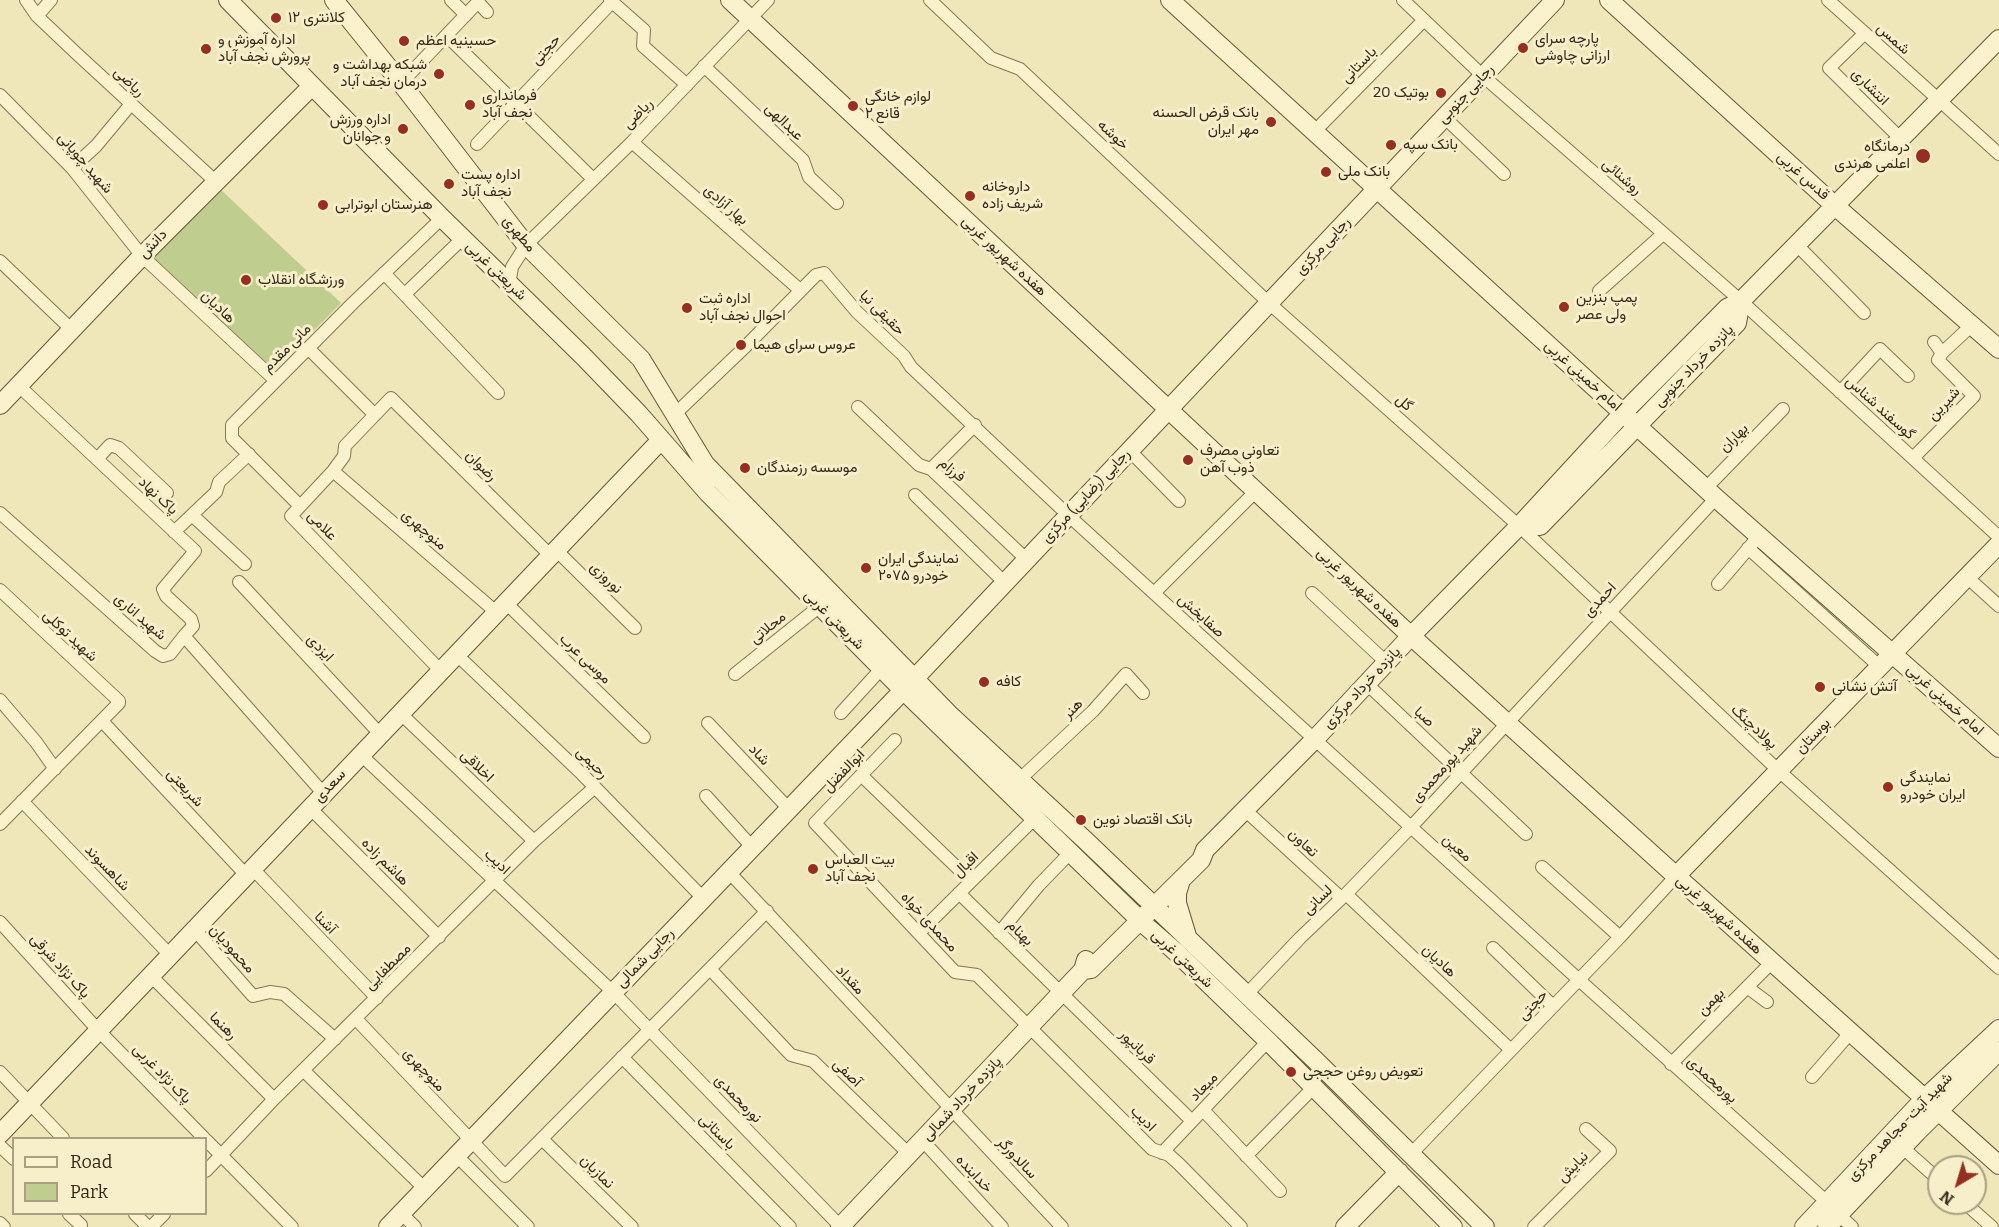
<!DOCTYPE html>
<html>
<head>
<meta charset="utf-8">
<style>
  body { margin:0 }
  #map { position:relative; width:1999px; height:1227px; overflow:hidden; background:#efe6ba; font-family:Bitter,serif }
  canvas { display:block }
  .legend { position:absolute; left:12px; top:1137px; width:195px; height:78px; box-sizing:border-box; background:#f7efca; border:2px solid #a9a084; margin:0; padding:8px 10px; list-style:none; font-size:18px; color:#352a1a }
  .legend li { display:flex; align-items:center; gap:12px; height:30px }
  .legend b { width:30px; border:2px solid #a9a084 }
  .north { position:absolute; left:1927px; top:1155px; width:60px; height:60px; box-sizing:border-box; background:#f7efca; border:2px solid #a9a084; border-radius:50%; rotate:218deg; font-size:16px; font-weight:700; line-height:24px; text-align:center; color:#352a1a }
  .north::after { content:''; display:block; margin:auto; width:21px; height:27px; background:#982e22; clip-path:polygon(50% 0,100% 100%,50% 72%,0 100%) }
</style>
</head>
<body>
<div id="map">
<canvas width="1999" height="1227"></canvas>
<ul class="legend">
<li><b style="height:8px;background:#faf2cd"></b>Road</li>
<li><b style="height:16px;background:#bfcd8e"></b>Park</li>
</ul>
<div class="north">N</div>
</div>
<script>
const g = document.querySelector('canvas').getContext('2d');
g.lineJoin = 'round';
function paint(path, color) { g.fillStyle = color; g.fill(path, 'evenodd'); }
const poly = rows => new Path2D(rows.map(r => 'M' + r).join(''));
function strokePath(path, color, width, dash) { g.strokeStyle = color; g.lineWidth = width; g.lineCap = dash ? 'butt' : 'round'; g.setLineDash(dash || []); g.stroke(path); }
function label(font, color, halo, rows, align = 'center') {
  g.font = font + ' Bitter,Vazirmatn,serif'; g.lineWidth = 6; g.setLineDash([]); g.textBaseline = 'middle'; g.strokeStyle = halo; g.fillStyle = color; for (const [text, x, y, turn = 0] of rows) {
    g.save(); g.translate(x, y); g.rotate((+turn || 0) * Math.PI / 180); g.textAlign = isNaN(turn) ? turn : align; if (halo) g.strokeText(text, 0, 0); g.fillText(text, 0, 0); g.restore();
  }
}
const green = poly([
  [219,188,341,303,273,372,150,257]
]);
const street = poly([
  [26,0,37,16,76,53,215,181],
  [451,0,466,15],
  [610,0,644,30,643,46,687,85],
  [930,0,991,58,1020,69,1269,303,1519,526,1779,771,1999,968],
  [1403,0,1483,76,1741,301,1999,537],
  [1828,0,1999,154],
  [37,16,51,0],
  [1865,33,1829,68,1900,138],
  [447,36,593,179],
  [704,66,803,160,809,177,837,203],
  [401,83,478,2,487,12],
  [0,95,72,168,142,256,275,380],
  [1444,117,1504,174],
  [1314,132,1424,20],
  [632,142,800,290],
  [477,144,612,2],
  [72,168,96,146,131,104],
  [1796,244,1864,313],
  [0,261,72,330],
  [384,273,498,393],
  [513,287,510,279,512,267,526,245,632,142,768,0],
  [1599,291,1663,234],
  [405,294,463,238],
  [308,348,375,415],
  [1942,353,1972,325],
  [19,386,195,551,163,589,166,596,191,619,193,626,184,636],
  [1840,392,1880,349,1908,376],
  [858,407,919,465,931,469,1026,559],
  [675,414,744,348,816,275,824,273,857,312,904,356,911,367,1068,515,1578,979,1827,1202],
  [1129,450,1179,501],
  [1913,458,1974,396,1938,360,1942,353,1934,342],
  [97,459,110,445,119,448,167,493],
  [931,469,975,425],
  [333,471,496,612],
  [1706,488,1783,409],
  [915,495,1004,582],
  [300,506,232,438,232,425,353,303,442,218],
  [0,513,155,651,163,656,170,654,184,636,323,793],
  [192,515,245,564],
  [174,532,216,492,219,482,249,454],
  [1748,548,1880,667],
  [555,549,635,628],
  [1967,577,1999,606],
  [239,582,380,734],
  [1718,584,1753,543],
  [0,590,119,701,119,703,0,824],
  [1154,593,1256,491],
  [1312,593,1387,663],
  [505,602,644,737],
  [456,654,582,774,703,898],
  [440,670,291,516,333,471,344,456,345,446,391,398,550,555],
  [735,674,820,606],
  [1367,684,1526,834],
  [0,700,36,742,55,769],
  [400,713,534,841],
  [841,713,882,668],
  [102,721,246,875],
  [708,723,788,808],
  [895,740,815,823,955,972,977,975,1152,1149,1169,1155,1179,1164,1241,1227],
  [360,754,613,992,841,1227],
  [861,775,971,881],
  [1019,780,1093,711,1126,674,1143,693],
  [706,796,752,847],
  [22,801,170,955],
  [310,808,439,937],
  [1245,810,1341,898],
  [1542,867,1620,937],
  [252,868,377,998],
  [728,871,1062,1227],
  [959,893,1192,1121],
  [1346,894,1511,1050],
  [0,922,98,1030,204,1138],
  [194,929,253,996,270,992,284,994,335,1039],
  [919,933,1035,818],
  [999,933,1039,885,1071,852],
  [1493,948,1553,1006],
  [710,969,791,1055,813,1061,910,1155],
  [150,975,274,1099],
  [1747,987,1767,1002],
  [1246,995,1300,938,1346,894,1411,827,1716,498],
  [356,1019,505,1176,767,911],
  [622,1057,790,1227],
  [1671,1064,1772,962],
  [303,1070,425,1189],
  [0,1072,63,1138],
  [1812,1077,1851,1032],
  [1203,1110,1280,1191],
  [542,1139,632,1227],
  [206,1140,292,1227],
  [923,1141,1002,1227],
  [0,1146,14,1159],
  [1903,1148,1939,1180],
  [1162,1153,1268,1041],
  [1411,1154,1620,937,1676,876],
  [457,1156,528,1227],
  [1246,1156,1314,1087],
  [206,1171,274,1099,534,841,595,787],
  [1965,1203,1992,1227],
  [401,1213,415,1227],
  [69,1214,81,1225],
  [135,1214,148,1227],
  [1839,1215,1852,1227],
  [0,1223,4,1227],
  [151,1227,164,1214],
  [1534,1227,1610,1151,1586,1129]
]);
const secondary = poly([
  [228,0,442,218,583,356,639,414,708,493,903,690,1146,926,1176,952,1268,1041,1453,1227],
  [334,0,401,83,526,245,641,359,705,464,949,714,1085,840,1314,1059,1485,1227],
  [730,0,1411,636,1676,876,1999,1165],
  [1170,0,1716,498,1999,748],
  [1609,0,1834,205,1999,349],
  [0,405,142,256,311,87],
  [1519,526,1540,526,1737,323,1741,301],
  [1676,876,1999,544],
  [1181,880,1177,893,1177,903,1187,936],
  [1083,970,1091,969,1201,860,1205,850,1315,739,1411,636,1519,526,1623,413,1727,308,1741,301,1999,39],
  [0,1134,661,440],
  [388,1227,915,678,1555,0],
  [840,1227,1083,970,1086,960],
  [1345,1227,1399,1172],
  [1804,1227,1925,1098,1999,1029],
  [1827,1227,1917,1132,1999,1051]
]);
const markers = [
  [276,18,6,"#982e22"],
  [404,41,6,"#982e22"],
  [1523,48,6,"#982e22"],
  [206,49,6,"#982e22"],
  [439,74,6,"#982e22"],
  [1441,93,6,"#982e22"],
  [470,105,6,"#982e22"],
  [853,106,6,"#982e22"],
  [1271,122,6,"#982e22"],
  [403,129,6,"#982e22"],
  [1391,145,6,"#982e22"],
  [1923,156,8,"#982e22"],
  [1326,172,6,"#982e22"],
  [449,184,6,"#982e22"],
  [970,196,6,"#982e22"],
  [323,205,6,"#982e22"],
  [246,280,6,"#982e22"],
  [1564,307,6,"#982e22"],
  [687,308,6,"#982e22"],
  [741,345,6,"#982e22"],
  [1188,460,6,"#982e22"],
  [745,468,6,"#982e22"],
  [866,568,6,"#982e22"],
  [984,682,6,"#982e22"],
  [1820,687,6,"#982e22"],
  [1888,787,6,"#982e22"],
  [1081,820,6,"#982e22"],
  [813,869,6,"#982e22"],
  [1291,1072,6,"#982e22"]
];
const poiNames = [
  ["کلانتری ۱۲",288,18],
  ["پارچه سرای",1535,39],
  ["ارزانی چاوشی",1535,56],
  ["اداره آموزش و",218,40],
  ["پرورش نجف آباد",218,57],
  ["حسینیه اعظم",416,41],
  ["شبکه بهداشت و",427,65,"right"],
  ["درمان نجف آباد",427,82,"right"],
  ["بوتیک 20",1429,93,"right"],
  ["فرمانداری",482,96],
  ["نجف آباد",482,113],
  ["لوازم خانگی",865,97],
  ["قانع ۲",865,114],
  ["بانک قرض الحسنه",1259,113,"right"],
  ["مهر ایران",1259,130,"right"],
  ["اداره ورزش",391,120,"right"],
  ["و جوانان",391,137,"right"],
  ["بانک سپه",1403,145],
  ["درمانگاه",1910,147,"right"],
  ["اعلمی هرندی",1910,164,"right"],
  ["بانک ملی",1338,172],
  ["اداره پست",461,175],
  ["نجف آباد",461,192],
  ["داروخانه",982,187],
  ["شریف زاده",982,204],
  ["هنرستان ابوترابی",335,205],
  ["ورزشگاه انقلاب",258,280],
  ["پمپ بنزین",1576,298],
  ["ولی عصر",1576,315],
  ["اداره ثبت",699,299],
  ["احوال نجف آباد",699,316],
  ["عروس سرای هیما",753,345],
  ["تعاونی مصرف",1200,451],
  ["ذوب آهن",1200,468],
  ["موسسه رزمندگان",757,468],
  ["نمایندگی ایران",878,559],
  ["خودرو ۲۰۷۵",878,576],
  ["کافه",996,682],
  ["آتش نشانی",1832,687],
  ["نمایندگی",1900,778],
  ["ایران خودرو",1900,795],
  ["بانک اقتصاد نوین",1093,820],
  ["بیت العباس",825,860],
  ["نجف آباد",825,877],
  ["تعویض روغن حججی",1303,1072]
];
const streetNames = [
  ["شمس",1893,39,42],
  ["حجتی",546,50,-47],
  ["باستانی",1359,65,-46],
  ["ریاضی",129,82,43],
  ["انتشاری",1870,87,45],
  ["رجایی جنوبی",1466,94,-47],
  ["ریاضی",638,114,-46],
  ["عبدالهی",784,122,44],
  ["خوشه",1113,135,43],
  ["شهید چوپانی",85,163,49],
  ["قدس غربی",1803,176,42],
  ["روشنائی",1622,177,41],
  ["بهار آزادی",726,205,41],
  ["مطهری",519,234,50],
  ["دانش",153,244,-46],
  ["رجایی مرکزی",1323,246,-47],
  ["هفده شهریور غربی",1004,256,43],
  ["شریعتی غربی",496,271,44],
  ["هادیان",218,307,43],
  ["حقیقی نیا",882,313,45],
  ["مانی مقدم",287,348,-45],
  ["پانزده خرداد جنوبی",1694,366,-46],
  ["امام خمینی غربی",1583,376,42],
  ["گل",1404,403,42],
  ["شیرین",1944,404,-47],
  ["گوسفند شناس",1880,408,42],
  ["بهاران",1734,438,-45],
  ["رضوان",481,466,45],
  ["فرزام",952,470,40],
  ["پاک نهاد",158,496,43],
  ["رجایی (رضایی) مرکزی",1086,496,-47],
  ["علامی",322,526,46],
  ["منوچهری",424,530,41],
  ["نوروزی",606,578,44],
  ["هفده شهریور غربی",1359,588,43],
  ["احمدی",1600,600,-47],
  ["صفابخش",1201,616,42],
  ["شهید اناری",140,617,41],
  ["شریعتی غربی",834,620,45],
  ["محلاتی",768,628,-39],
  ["شهید توکلی",70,636,43],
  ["ایزدی",320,648,47],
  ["موسی عرب",585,659,44],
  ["پانزده خرداد مرکزی",1362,688,-47],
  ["امام خمینی غربی",1945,700,42],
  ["هنر",1073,709,-44],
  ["صبا",1424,717,43],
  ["پولادچنگ",1754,727,43],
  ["بوستان",1813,736,-46],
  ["شاد",759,755,47],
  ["رحیمی",592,763,45],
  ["شهید پورمحمدی",1447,764,-48],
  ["اخلاقی",477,766,44],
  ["ابوالفضل",844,771,-46],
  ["سعدی",330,786,-47],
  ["شریعتی",185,788,47],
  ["تعاون",1303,843,43],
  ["معین",1457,848,42],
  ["هاشم زاده",385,862,45],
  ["ادیب",497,862,43],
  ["اقبال",966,865,-44],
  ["شاهسوند",107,868,46],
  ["لسانی",1318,900,-44],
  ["هفده شهریور غربی",1719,915,42],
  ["محمدی خواه",929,922,47],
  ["آشنا",325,923,46],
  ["بهنام",1020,933,45],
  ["محمودیان",232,949,48],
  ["رجایی شمالی",645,958,-46],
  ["شریعتی غربی",1182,959,43],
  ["هادیان",1439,961,43],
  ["پاک نژاد شرقی",60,966,48],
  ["مصطفایی",388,967,-45],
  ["مقداد",850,980,47],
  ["بهمن",1711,1002,-45],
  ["حجتی",1533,1005,-46],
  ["رهنما",223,1026,45],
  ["قربانپور",1137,1047,44],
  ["منوچهری",424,1070,47],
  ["آصفی",847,1073,44],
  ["پاک نژاد غربی",162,1074,46],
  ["پورمحمدی",1712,1080,42],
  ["میعاد",1204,1087,-46],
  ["نورمحمدی",738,1099,46],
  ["پانزده خرداد شمالی",962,1099,-47],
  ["ادیب",1143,1119,45],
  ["شهید آیت-مجاهد مرکزی",1900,1127,-46],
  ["باستانی",717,1132,45],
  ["سالدورگر",1017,1158,47],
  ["نیایش",1573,1167,-45],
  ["نمازیان",597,1172,45],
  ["خدابنده",974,1174,47]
];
paint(green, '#bfcd8e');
strokePath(street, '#867554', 14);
strokePath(secondary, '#685538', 20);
strokePath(street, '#faf2cd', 12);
strokePath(secondary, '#faf2cd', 18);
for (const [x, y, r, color] of markers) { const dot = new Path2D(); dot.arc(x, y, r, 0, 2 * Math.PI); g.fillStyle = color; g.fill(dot); strokePath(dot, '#f7efca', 2); }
label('15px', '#352a1a', '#f7efca', poiNames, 'left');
label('15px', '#352a1a', '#f7efca', streetNames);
</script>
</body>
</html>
